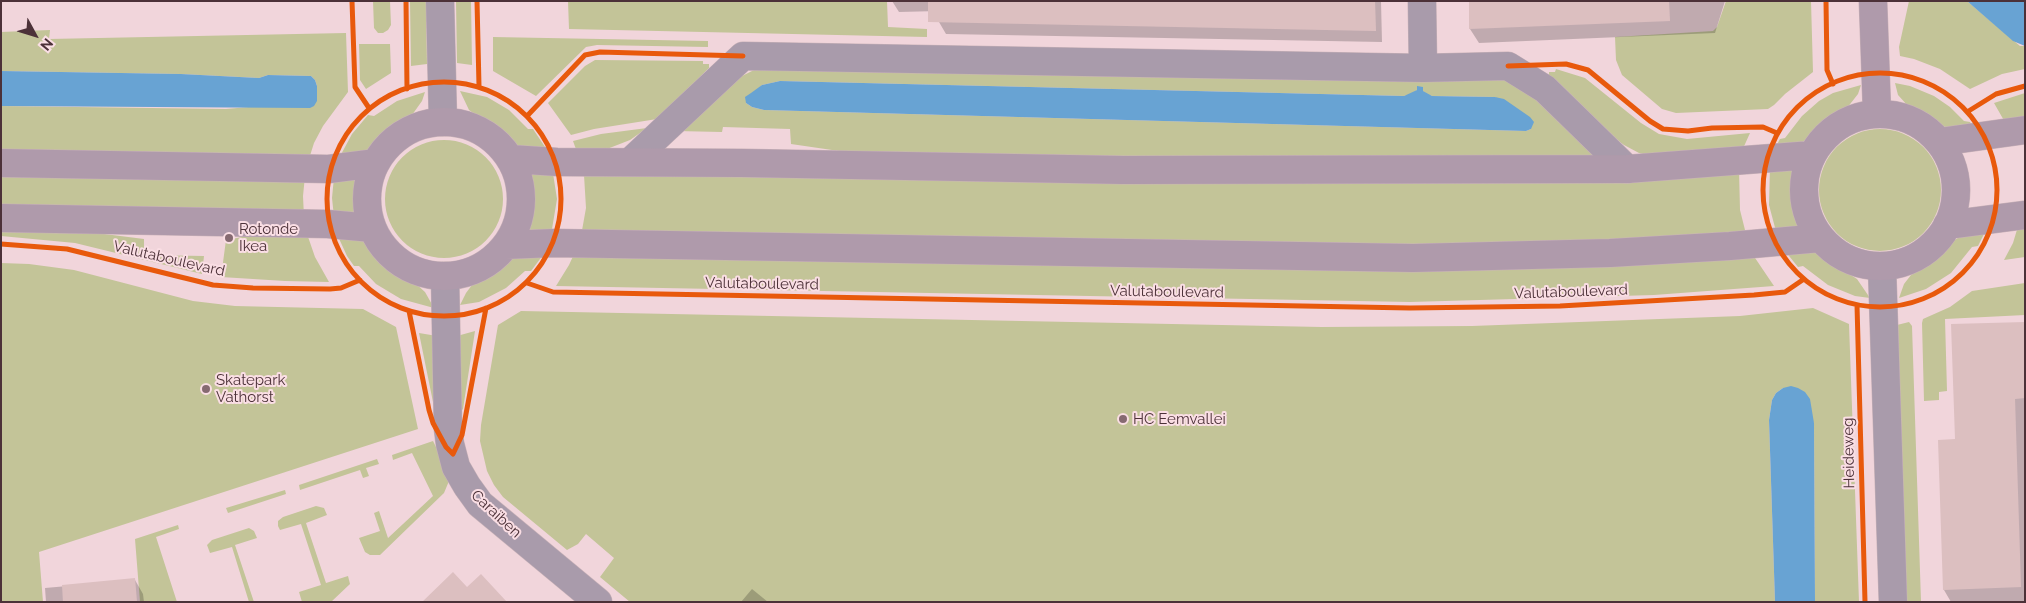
<!DOCTYPE html>
<html>
<head>
<meta charset="utf-8">
<style>
  body { margin:0 }
  #map { position:relative; width:2026px; height:603px; overflow:hidden; background:#f1d5db; font-family:Raleway,sans-serif }
  canvas { display:block }
  .frame { position:absolute; inset:0; border:2px solid #4c3138; pointer-events:none }
  .north { position:absolute; left:10px; top:10px; width:50px; height:50px; -webkit-text-stroke:4px #fadee4; paint-order:stroke; rotate:129deg; font-size:14px; font-weight:700; line-height:20px; text-align:center; color:#4c3138 }
  .north::after { content:''; display:block; margin:auto; width:18px; height:22px; background:#4c3138; clip-path:polygon(50% 0,100% 100%,50% 72%,0 100%) }
</style>
</head>
<body>
<div id="map">
<canvas width="2026" height="603"></canvas>
<div class="frame"></div>
<div class="north">N</div>
</div>
<script>
const g = document.querySelector('canvas').getContext('2d');
g.lineJoin = 'round';
function paint(path, color) { g.fillStyle = color; g.fill(path, 'evenodd'); }
const poly = rows => new Path2D(rows.map(r => 'M' + r).join(''));
function strokePath(path, color, width, dash) { g.strokeStyle = color; g.lineWidth = width; g.lineCap = dash ? 'butt' : 'round'; g.setLineDash(dash || []); g.stroke(path); }
function label(font, color, halo, rows, align = 'center') {
  g.font = font + ' Raleway,sans-serif'; g.lineWidth = 4; g.setLineDash([]); g.textBaseline = 'middle'; g.strokeStyle = halo; g.fillStyle = color; for (const [text, x, y, turn = 0] of rows) {
    g.save(); g.translate(x, y); g.rotate((+turn || 0) * Math.PI / 180); g.textAlign = isNaN(turn) ? turn : align; if (halo) g.strokeText(text, 0, 0); g.fillText(text, 0, 0); g.restore();
  }
}
const green = poly([
  [373,1,390,1,391,25,388,30,383,33,378,33,374,28],
  [410,1,426,1,427,64,411,66],
  [456,1,471,1,472,65,457,63],
  [568,1,887,1,888,27,927,29,927,37,569,29],
  [1726,1,1811,1,1813,72,1785,94,1774,105,1768,109,1676,113,1662,109,1622,75,1616,60,1615,37,1713,31,1717,27],
  [1909,1,1967,1,2020,46,2025,46,2025,69,2002,74,1970,89,1940,69,1914,59,1900,56,1899,47],
  [50,30,49,39,346,33,348,92,323,126,314,143,308,162,1,156,1,106,226,109,317,101,317,86,315,80,311,76,268,75,259,78,181,74,1,71,1,32],
  [493,37,708,41,708,47,597,45,586,47,536,96,493,71],
  [359,44,390,44,391,73,366,89,360,80],
  [595,60,703,61,703,64,709,64,709,68,657,119,594,129,571,135,548,103,585,66],
  [758,68,1500,74,1539,96,1587,144,1597,161,880,157,791,144,790,129,723,127,722,132,676,131,740,77],
  [780,81,1404,96,1412,94,1417,90,1417,87,1428,95,1432,96,1495,97,1531,129,1526,131,764,110,752,107,746,103,762,85],
  [1556,69,1585,78,1641,123,1659,134,1687,139,1750,133,1741,153,1650,156,1639,153,1624,145,1612,136,1549,75,1549,72,1555,72],
  [1895,83,1910,86,1934,96,1950,107,1964,121,1970,122,1974,129,1948,128,1942,126,1908,106,1898,95],
  [1861,85,1858,94,1847,108,1826,122,1803,142,1774,150,1780,139,1785,138,1802,116,1819,101,1833,93],
  [460,91,487,97,509,110,528,129,533,129,547,150,523,148,511,142,469,110],
  [425,92,422,101,412,115,387,133,369,151,338,160,352,134,368,115,374,116,397,101],
  [2025,93,2025,121,2006,124,1994,103],
  [647,128,630,140,607,149,577,152,573,141,601,134],
  '1819 190a61 61 0 1 1 122 0a61 61 0 1 1-122 0Z',
  '385 199a59 59 0 1 1 118 0a59 59 0 1 1-118 0Z',
  [552,167,557,199,551,235,529,232,527,226,531,198,529,173],
  [1770,167,1793,168,1794,171,1795,201,1801,225,1800,228,1777,235,1769,205],
  [1739,169,1740,210,1747,238,1549,249,581,236,586,208,584,175],
  [1,170,305,176,303,196,304,217,1,211],
  [334,177,355,179,357,180,359,184,359,214,334,217,332,198],
  [2019,223,2025,223,2025,257,2004,260,2013,243],
  [1,226,49,227,144,239,144,255,204,256,202,274,75,243,1,236],
  [1987,228,1978,246,1972,247,1951,273,1926,289,1899,298,1904,284,1911,275,1931,261,1953,241,1961,236],
  [275,231,306,231,315,257,329,282,285,281,221,277,226,240],
  [336,232,356,236,366,242,386,263,415,283,425,292,434,308,401,299,376,284,359,266,354,266,347,256],
  [1785,251,1812,251,1820,255,1857,279,1870,298,1855,296,1828,285,1803,266,1798,267],
  [575,252,1751,252,1774,286,1654,295,1410,302,556,286,569,265],
  [543,255,531,271,525,271,506,288,479,302,460,305,466,293,472,285,509,259,515,257],
  [1,263,29,264,74,270,193,301,235,306,363,309,396,327,418,429,39,552,43,602,1,602],
  [2025,283,2025,315,1945,319,1947,391,1939,392,1939,400,1924,401,1922,323,1923,319,1950,307,1972,291],
  [1813,308,1849,324,1859,602,1815,602,1814,423,1783,388,1776,393,1772,400,1769,420,1775,602,630,602,600,577,614,558,586,534,578,544,567,550,503,497,494,485,487,471,480,441,481,425,498,325,521,311,1322,327,1472,326,1740,316],
  [1909,322,1912,326,1921,602,1905,602,1897,325],
  [475,331,463,409,461,411,457,336],
  [419,333,437,336,434,407],
  [433,441,448,471,449,481,444,493,380,555,370,555,365,552,359,538,380,531,374,513,379,511,388,538,433,496,412,453,393,460,392,455],
  [377,459,379,464,366,468,369,476,363,478,360,470,300,490,299,485],
  [285,490,286,494,228,513,226,508],
  [316,506,324,508,327,515,306,523,326,583,348,576,350,584,331,602,302,602,299,592,321,585,301,524,280,530,278,526,278,521,283,517],
  [178,525,179,529,156,537,177,602,140,602,135,539],
  [249,528,254,531,257,538,235,545,254,602,249,602,232,547,210,553,207,545,212,540]
]);
const water = poly([
  [1967,1,2025,1,2025,46,2013,41],
  [1,71,181,74,259,78,268,75,311,76,315,80,317,86,317,101,314,106,310,108,1,106],
  [780,81,1404,96,1417,90,1417,86,1423,87,1423,91,1432,96,1495,97,1504,99,1530,117,1534,122,1531,129,1526,131,764,110,752,107,746,103,745,97,751,93,762,85],
  [1791,386,1798,388,1805,392,1810,399,1814,423,1815,602,1775,602,1769,420,1772,400,1776,393,1783,388]
]);
const shadow = poly([
  [892,1,1381,1,1382,42,946,34,939,22,939,11,899,12],
  [1470,1,1725,1,1715,33,1479,43,1470,29],
  [2025,323,2025,602,1951,602,1944,590,1956,440],
  [135,580,143,594,144,602,46,602,45,588],
  [752,589,768,602,741,602]
]);
const building = poly([
  [928,1,1375,1,1376,31,928,22],
  [1469,1,1669,1,1670,21,1469,29],
  [2025,322,2025,398,2015,399,2021,587,1943,590,1938,440,1955,439,1951,324],
  [453,572,467,587,481,574,507,602,422,602],
  [135,578,137,602,63,602,62,585]
]);
const minor = poly([
  [440,1,443,122],
  [1422,1,1423,68],
  [630,162,743,56,1423,68,1508,66,1545,89,1627,169],
  [1882,267,1893,602],
  [445,276,448,429,450,444,456,467,467,486,480,504,598,602]
]);
const major = poly([
  [1873,1,1877,113],
  '1804 190a76 76 0 1 1 152 0a76 76 0 1 1-152 0Z',
  '367 199a77 77 0 1 1 154 0a77 77 0 1 1-154 0Z',
  [1939,142,2025,130],
  [511,159,557,162,742,163,1123,170,1627,169,1812,155],
  [1,163,329,169,376,163],
  [1,218,328,224,372,228],
  [1947,225,2025,215],
  [506,245,554,243,1413,258,1610,253,1730,246,1821,238]
]);
const cycleway = poly([
  [352,1,355,87,369,108],
  [406,1,407,89],
  [477,1,479,86],
  [1826,1,1827,70,1833,84],
  [1508,66,1566,64,1588,70,1650,121,1663,129,1688,131,1712,128,1763,127,1777,133],
  '1763 190a117 117 0 1 1 234 0a117 117 0 1 1-234 0Z',
  '327 199a117 117 0 1 1 234 0a117 117 0 1 1-234 0Z',
  [1967,112,1996,94,2025,86],
  [528,115,585,55,600,52,743,56],
  [1,244,67,249,213,285,253,288,330,289,341,288,360,280],
  [527,283,553,292,1410,308,1560,306,1754,295,1785,292,1804,279],
  [1857,305,1865,602],
  [409,311,429,410,433,423,446,447,453,454,462,435,486,308]
]);
const markers = [
  [229,238,5,"#866a71"],
  [206,389,5,"#866a71"],
  [1123,419,5,"#866a71"]
];
const poiNames = [
  ["Rotonde",239,229],
  ["Ikea",239,246],
  ["Skatepark",216,380],
  ["Vathorst",216,397],
  ["HC Eemvallei",1133,419]
];
const streetNames = [
  ["Valutaboulevard",169,259,13],
  ["Valutaboulevard",762,284,1],
  ["Valutaboulevard",1167,292,1],
  ["Valutaboulevard",1571,292,-2],
  ["Heideweg",1849,453,-91],
  ["Caraïben",496,514,43]
];
paint(green, '#c3c498');
paint(water, '#68a3d3');
paint(shadow, '#0003');
paint(building, '#dcbfc0');
strokePath(minor, '#cab3b9', 29);
strokePath(major, '#cab3b9', 29);
strokePath(minor, '#a99bab', 28);
strokePath(major, '#af9aab', 28);
strokePath(cycleway, '#e8590c', 5);
for (const [x, y, r, color] of markers) { const dot = new Path2D(); dot.arc(x, y, r, 0, 2 * Math.PI); g.fillStyle = color; g.fill(dot); strokePath(dot, '#fadee4', 2); }
label('15px', '#4c3138', '#fadee4', poiNames, 'left');
label('15px', '#4c3138', '#fadee4', streetNames);
</script>
</body>
</html>
